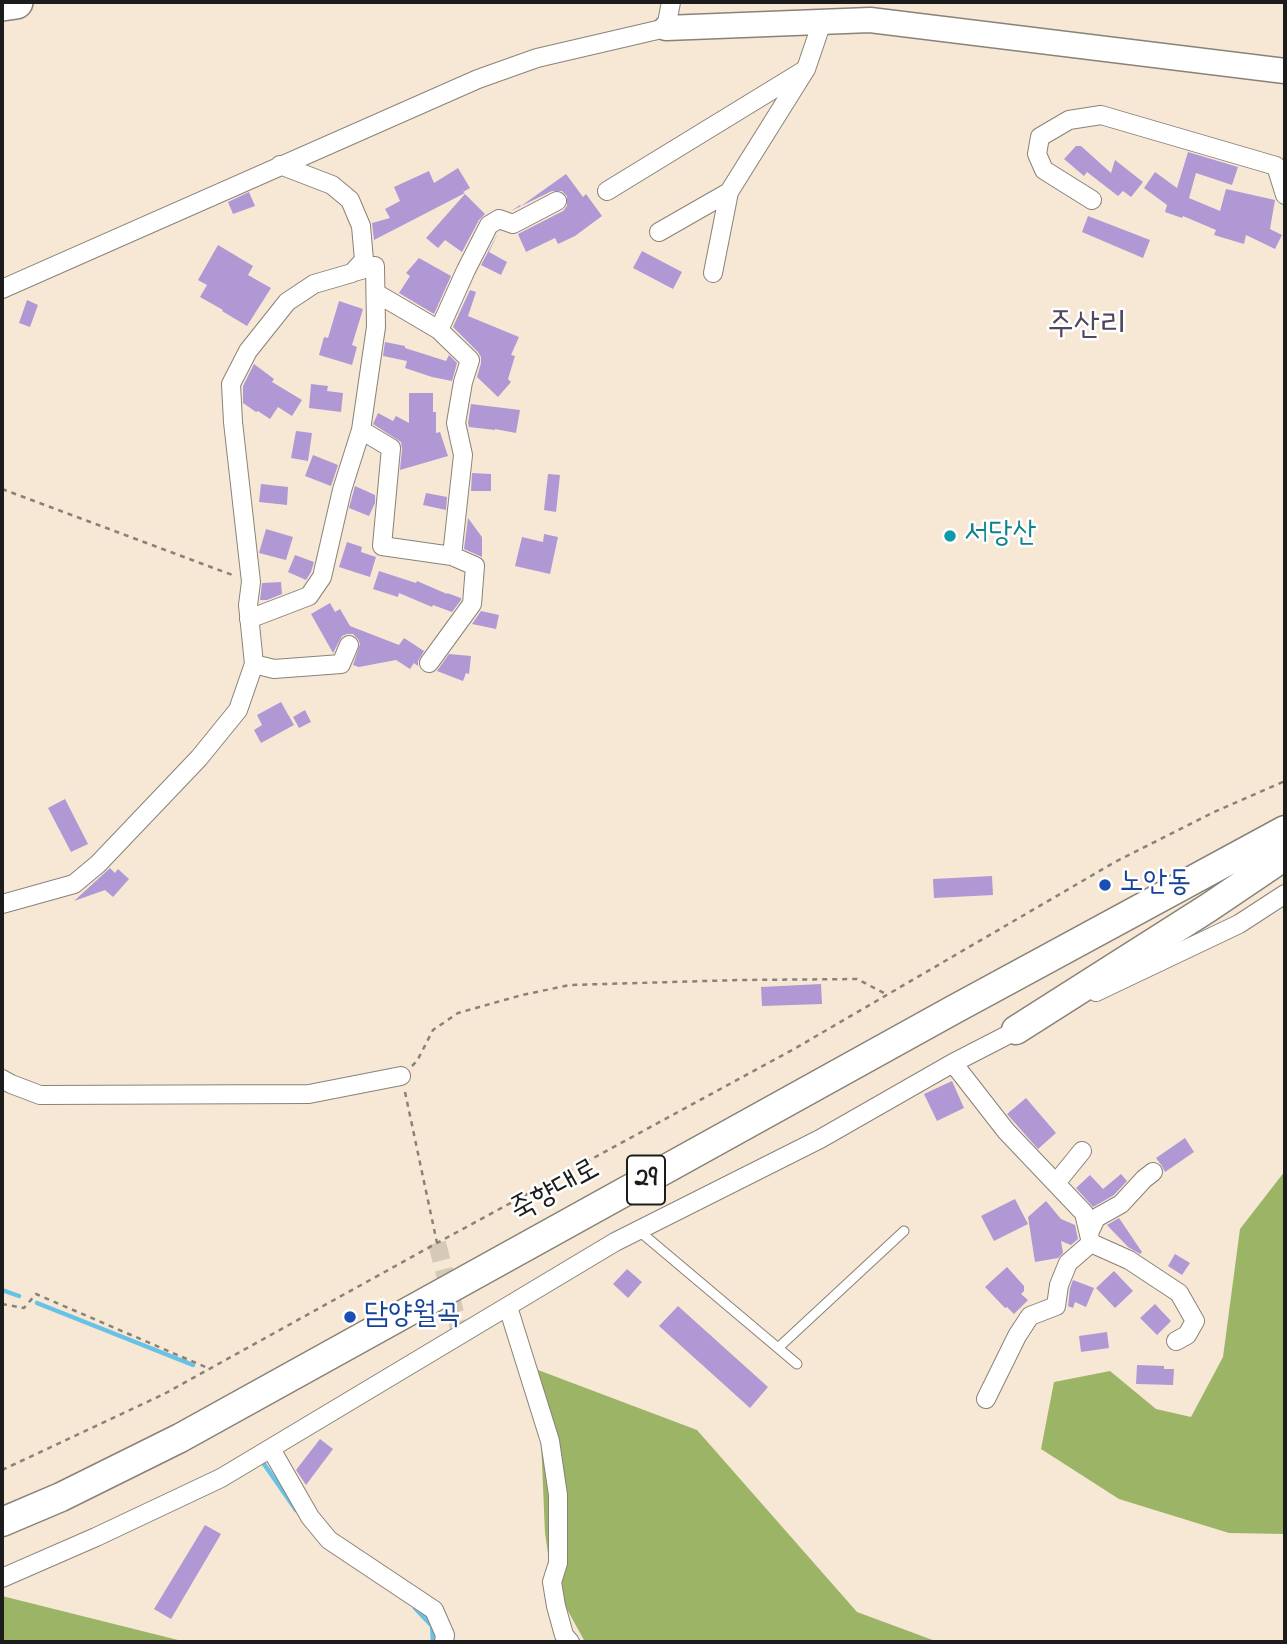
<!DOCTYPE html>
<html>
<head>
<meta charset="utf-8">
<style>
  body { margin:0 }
  #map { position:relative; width:1287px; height:1644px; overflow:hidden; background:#f6e8d4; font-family:"Indie Flower",sans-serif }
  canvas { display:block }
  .frame { position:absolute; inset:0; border:4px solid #1c1c1c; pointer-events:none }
</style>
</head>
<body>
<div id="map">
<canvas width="1287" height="1644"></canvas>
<div class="frame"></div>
</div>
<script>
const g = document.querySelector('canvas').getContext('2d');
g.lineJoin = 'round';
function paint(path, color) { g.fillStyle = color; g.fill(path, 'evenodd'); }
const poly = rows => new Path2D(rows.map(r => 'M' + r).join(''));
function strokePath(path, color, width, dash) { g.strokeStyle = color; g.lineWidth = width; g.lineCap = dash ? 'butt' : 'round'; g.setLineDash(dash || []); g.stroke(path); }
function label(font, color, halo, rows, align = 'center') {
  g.font = font + ' "Indie Flower","Poor Story",sans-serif'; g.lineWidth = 5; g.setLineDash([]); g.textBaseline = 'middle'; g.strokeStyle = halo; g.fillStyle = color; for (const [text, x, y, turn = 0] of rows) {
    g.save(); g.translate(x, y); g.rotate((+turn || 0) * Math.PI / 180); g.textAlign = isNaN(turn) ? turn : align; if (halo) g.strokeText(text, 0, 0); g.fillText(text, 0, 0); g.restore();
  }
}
const forest = poly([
  [1285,1171,1285,1534,1229,1533,1119,1499,1041,1449,1054,1382,1110,1371,1156,1409,1191,1417,1223,1357,1240,1229],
  [538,1370,697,1430,857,1612,938,1642,585,1642,552,1582,545,1533],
  [2,1596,186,1642,2,1642]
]);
const stream = poly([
  [2,1290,19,1296],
  [37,1303,193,1365],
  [264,1464,296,1510],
  [415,1608,432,1626,433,1642]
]);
const building = poly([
  [1076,146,1081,146,1111,173,1115,160,1143,182,1131,197,1123,191,1118,196,1087,172,1084,176,1064,159],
  [1188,152,1238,167,1232,185,1196,173,1189,198,1220,211,1226,189,1275,200,1270,229,1282,235,1275,249,1246,235,1244,244,1214,235,1216,230,1183,216,1182,218,1165,212,1167,205,1144,188,1155,172,1177,188],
  [458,168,470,188,463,192,465,193,374,240,372,223,390,218,385,209,400,201,394,187,429,171,434,183],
  [566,174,583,197,586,194,602,216,575,236,558,244,555,238,526,252,518,234,563,211,567,206,567,196,562,191,552,191,511,211,520,205,521,206],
  [249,192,255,206,233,214,228,202],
  [465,194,485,214,479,220,462,252,445,240,438,248,426,238],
  [1088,216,1150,240,1143,258,1082,232],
  [498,233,489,252,507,262,501,275,481,265],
  [218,245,253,266,248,275,271,288,247,326,222,311,223,310,200,297,207,285,198,280],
  [642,251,682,272,673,289,633,268],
  [419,258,451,276,434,314,399,293,410,276,406,273],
  [470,290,476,292,468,316,519,337,511,355,515,356,508,379,511,382,498,397,477,377,481,363,481,357,478,352,453,327],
  [27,300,38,305,30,327,19,323],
  [339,301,363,309,352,345,357,347,352,365,319,355,324,337,328,338],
  [385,342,405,346,405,348,446,361,449,355,457,363,452,381,432,377,405,368,407,361,383,356],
  [254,364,274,379,272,382,302,400,292,416,278,407,270,419,258,411,256,412,243,403,243,386],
  [311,384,328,386,327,391,343,393,341,412,309,408],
  [409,393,433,393,433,412,436,412,436,433,440,432,448,456,400,470,402,449,401,442,373,424,378,413,393,421,396,416,409,423],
  [471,404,520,410,516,433,495,429,495,430,469,427,468,423],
  [296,431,312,433,308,461,291,458],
  [313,455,338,465,331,486,305,476],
  [472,473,491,474,491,491,471,491],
  [548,474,560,475,556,512,544,510],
  [261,484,288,487,287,505,259,502],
  [355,486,375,495,375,503,369,516,349,508],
  [426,493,447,497,446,510,423,505],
  [468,518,482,537,482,557,464,549],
  [266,529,293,537,286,560,259,553],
  [544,534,558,537,550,574,515,566,522,537,543,542],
  [347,542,362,547,361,552,376,557,370,577,339,567],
  [295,555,314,562,311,572,306,580,288,572],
  [379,571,416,583,417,581,447,594,447,593,461,598,461,600,452,612,433,605,432,607,399,593,398,597,373,589],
  [281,582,282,594,267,600,260,600,262,583],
  [330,603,335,612,340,609,350,626,399,645,404,638,424,651,418,661,418,666,414,663,410,669,396,660,359,667,353,665,360,644,358,639,353,634,347,634,342,636,333,653,311,614],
  [481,611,499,615,496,629,472,624],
  [449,654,471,656,469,674,466,673,463,681,437,671],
  [281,702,294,725,261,743,254,730,262,725,257,715],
  [305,710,311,722,299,728,293,717],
  [65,799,88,844,71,852,48,808],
  [110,868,115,873,118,869,129,879,113,897,105,890,74,901],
  [992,876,993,895,934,898,933,879],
  [821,984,822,1004,762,1006,761,987],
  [952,1081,964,1108,937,1121,924,1094],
  [1026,1098,1056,1133,1038,1149,1007,1114],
  [1185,1138,1194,1152,1165,1172,1162,1166,1156,1158],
  [1121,1174,1127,1181,1114,1195,1093,1207,1076,1188,1090,1175,1103,1189],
  [1015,1199,1028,1224,994,1241,981,1216],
  [1046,1201,1061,1219,1075,1225,1078,1239,1071,1245,1061,1241,1063,1253,1058,1258,1035,1262,1028,1217],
  [1119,1218,1142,1252,1140,1254,1128,1247,1107,1225],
  [1175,1254,1190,1263,1182,1275,1168,1266],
  [1007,1267,1024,1286,1024,1291,1021,1294,1028,1300,1014,1314,1007,1307,1005,1308,985,1287],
  [627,1269,642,1282,628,1298,613,1284],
  [1114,1271,1133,1291,1115,1308,1096,1288],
  [1073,1280,1094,1288,1086,1307,1075,1302,1073,1308,1068,1306,1070,1288],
  [1155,1304,1171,1321,1157,1335,1140,1318],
  [678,1306,768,1387,750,1408,659,1326],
  [1107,1332,1109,1348,1081,1352,1079,1336],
  [1137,1365,1164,1366,1164,1369,1174,1369,1173,1385,1136,1384],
  [320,1439,333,1449,306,1485,296,1470],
  [205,1525,221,1534,171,1619,154,1609]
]);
const streetTunnel = poly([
  [437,1243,461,1336]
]);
const path = poly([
  [2,489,235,576],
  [412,1066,417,1061,433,1030,458,1013,522,995,570,985,740,980,857,979,886,994],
  [405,1092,437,1243],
  [2,1304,24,1308,36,1294,210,1369],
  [2,1470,164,1394,437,1243,794,1049,1115,862,1214,812,1285,781]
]);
const lane = poly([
  [638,1230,797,1364],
  [778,1348,904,1231]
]);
const street = poly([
  [1276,166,1285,195],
  [607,191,803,71],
  [1092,200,1044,170,1037,154,1040,137,1069,120,1101,115,1276,166],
  [659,232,729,192],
  [713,273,729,192,806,69,822,22],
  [2,289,478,79,537,58,666,28,671,2],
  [376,293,439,330],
  [361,430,391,448,382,546,452,556,475,566,472,604,429,663],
  [452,556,463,455,456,423,463,382,470,360,439,330,466,270,489,225,499,219,513,224,557,201],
  [249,619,309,596,322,577,342,490,361,430,376,327,375,266,354,272],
  [254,664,274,669,341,664,349,645],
  [2,904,74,884,98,864,199,758,238,710,254,664,248,605,251,582,233,422,231,384,248,351,287,302,314,284,352,273,364,260,361,226,350,200,332,185,280,165],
  [1096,992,1239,924,1285,894],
  [953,1063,1006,1131,1084,1213,1091,1243,1129,1260,1179,1293,1195,1321,1187,1335,1176,1341],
  [2,1079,11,1084,40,1095,309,1094,401,1076],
  [1056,1183,1082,1151],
  [1089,1233,1096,1218,1121,1204,1144,1179,1153,1172],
  [508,1307,550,1441,558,1495,558,1563,552,1582,556,1606,564,1635,570,1642],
  [986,1399,1017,1336,1030,1316,1056,1306,1059,1285,1068,1263,1091,1243],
  [271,1449,310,1517,329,1540,434,1610,445,1635,444,1642],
  [2,1578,96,1537,221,1478,615,1242,820,1139,953,1063,1023,1027]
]);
const secondary = poly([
  [666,28,870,20,1285,71]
]);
const primary = poly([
  [1016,1030,1208,908,1285,856],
  [2,1522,61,1497,180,1438,953,1010,1285,830]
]);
const highway = poly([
  [2,4,16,2]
]);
const markers = [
  [950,536,7,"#0f9aa8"],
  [1105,885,7,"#1a4fb4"],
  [350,1317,7,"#1a4fb4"]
];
const shields = [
  [646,1180,38]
];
const shieldNames = [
  ["29",646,1180]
];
const cultureNames = [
  ["서당산",964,536]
];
const transitNames = [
  ["노안동",1119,885],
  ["담양월곡",364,1317]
];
const streetNames = [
  ["죽향대로",556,1192,-29]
];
const quarterNames = [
  ["주산리",1087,329]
];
paint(forest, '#9cb466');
strokePath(stream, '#68c2e6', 4.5);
paint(building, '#b098d5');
strokePath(streetTunnel, '#d5c9b8', 18, [18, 9]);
strokePath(lane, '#898278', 11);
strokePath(street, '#898278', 20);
strokePath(secondary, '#898278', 27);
strokePath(primary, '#898278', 31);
strokePath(highway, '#898278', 36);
strokePath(path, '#898278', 2.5, [5, 5]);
strokePath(lane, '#fff', 9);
strokePath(street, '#fff', 18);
strokePath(secondary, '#fff', 24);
strokePath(primary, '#fff', 28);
strokePath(highway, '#fff', 33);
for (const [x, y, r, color] of markers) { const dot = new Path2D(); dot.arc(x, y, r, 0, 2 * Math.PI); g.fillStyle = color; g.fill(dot); strokePath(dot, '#fff', 2.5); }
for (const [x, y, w] of shields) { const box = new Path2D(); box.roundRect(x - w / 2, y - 24.5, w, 49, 5); g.fillStyle = '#fff'; g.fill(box); strokePath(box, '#1c1c1c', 2); }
label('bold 28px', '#1c1c1c', null, shieldNames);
label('30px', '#0d838f', '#fff', cultureNames, 'left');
label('30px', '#164399', '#fff', transitNames, 'left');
label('30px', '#1c1c1c', '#fff', streetNames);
label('33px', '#50475d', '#fff', quarterNames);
</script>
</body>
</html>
